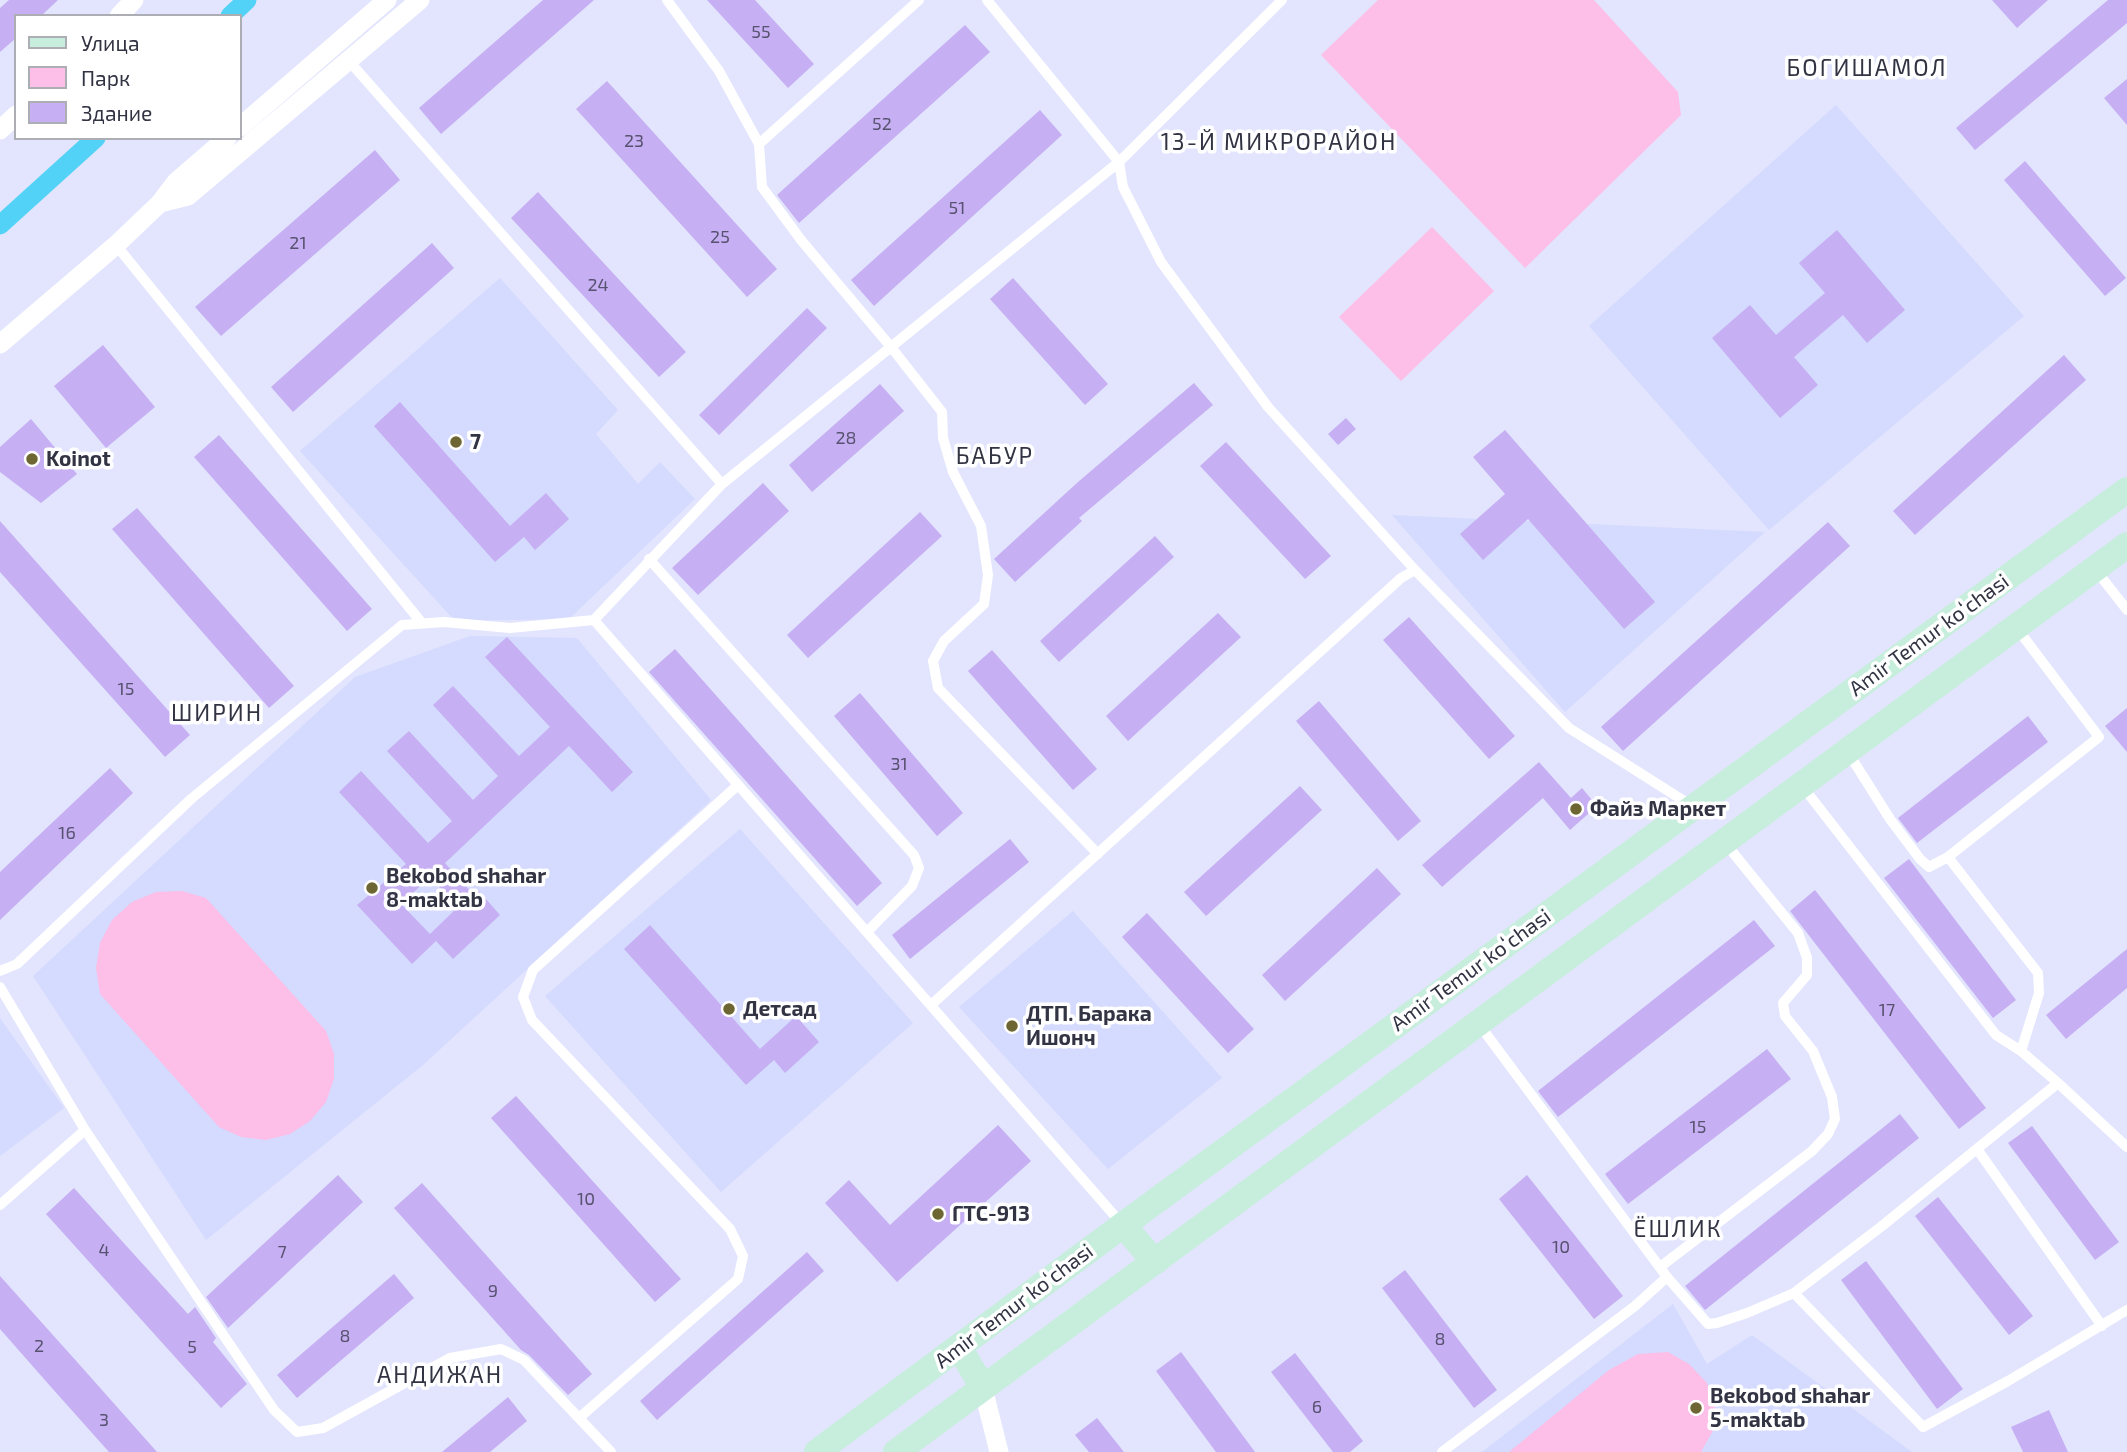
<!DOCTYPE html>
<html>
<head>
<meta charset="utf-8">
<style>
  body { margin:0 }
  #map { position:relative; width:2127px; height:1452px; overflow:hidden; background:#e2e5fd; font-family:"Exo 2",sans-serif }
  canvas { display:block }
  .legend { position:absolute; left:14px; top:14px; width:228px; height:126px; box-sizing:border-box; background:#fff; border:2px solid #adadb4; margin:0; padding:9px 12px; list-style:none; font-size:21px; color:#323343 }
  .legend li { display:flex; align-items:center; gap:14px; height:35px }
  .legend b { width:35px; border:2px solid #adadb4 }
</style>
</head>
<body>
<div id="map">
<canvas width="2127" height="1452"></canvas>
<ul class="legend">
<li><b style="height:9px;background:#c7eedc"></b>Улица</li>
<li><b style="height:19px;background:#fdbee7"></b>Парк</li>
<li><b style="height:19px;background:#c6aff3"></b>Здание</li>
</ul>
</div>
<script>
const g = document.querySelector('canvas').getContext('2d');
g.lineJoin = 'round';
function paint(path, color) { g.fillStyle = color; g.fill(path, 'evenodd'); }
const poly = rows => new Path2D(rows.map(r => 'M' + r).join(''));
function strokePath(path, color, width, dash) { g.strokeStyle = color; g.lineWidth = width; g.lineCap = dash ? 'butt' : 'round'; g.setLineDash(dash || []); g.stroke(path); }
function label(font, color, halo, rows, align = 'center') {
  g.font = font + ' "Exo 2",sans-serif'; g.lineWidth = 7; g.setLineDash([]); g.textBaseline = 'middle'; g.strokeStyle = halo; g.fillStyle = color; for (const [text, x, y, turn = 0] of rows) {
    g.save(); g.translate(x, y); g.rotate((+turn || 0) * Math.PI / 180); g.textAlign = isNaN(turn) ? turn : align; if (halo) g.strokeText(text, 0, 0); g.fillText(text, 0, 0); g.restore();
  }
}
const built = poly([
  [1836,105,2024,316,1769,530,1589,326],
  [500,278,618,410,596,434,638,484,660,462,695,499,569,619,455,621,300,451],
  [1392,515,1765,532,1565,712],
  [470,636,577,638,711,800,423,1065,206,1240,33,976,355,677],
  [740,829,913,1023,721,1192,545,996],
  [1073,911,1222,1078,1108,1169,959,1007],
  [0,1018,64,1108,0,1156],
  [1673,1304,1707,1364,1752,1335,1912,1452,1482,1452]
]);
const green = poly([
  [1378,0,1594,0,1678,92,1681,115,1525,268,1321,55],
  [1432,227,1494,291,1401,381,1339,317],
  [182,891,206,898,326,1031,334,1054,334,1079,326,1102,310,1121,290,1134,266,1140,241,1137,219,1127,100,994,96,968,100,943,112,920,132,902,156,892],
  [1668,1352,1689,1364,1707,1383,1715,1406,1715,1427,1701,1452,1509,1452,1609,1370,1638,1354]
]);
const canal = poly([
  [230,16,247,0],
  [0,225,96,138]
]);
const building = poly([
  [9,0,58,0,41,16,16,16,16,38,0,52,0,8],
  [543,0,594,0,441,134,419,108],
  [707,0,755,0,814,64,788,88],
  [1992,0,2048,0,2017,28],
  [2108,0,2127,0,2127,23,1975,150,1956,128],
  [965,25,990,52,799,223,777,195],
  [2127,79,2127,125,2104,98],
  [607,81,777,269,747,297,576,109],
  [1040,110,1062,135,874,306,851,280],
  [375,150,400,180,221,336,195,307],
  [2025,161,2126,278,2105,296,2004,180],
  [538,192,686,352,659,377,511,218],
  [1837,230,1905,310,1867,343,1843,315,1794,357,1818,385,1780,418,1712,338,1750,305,1776,335,1825,293,1799,263],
  [432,243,454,268,293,412,271,387],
  [1013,278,1108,384,1085,405,990,299],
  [807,308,827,328,719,435,699,415],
  [103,345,155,407,106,448,54,386],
  [2064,355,2086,380,1915,535,1893,511],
  [1194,383,1213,405,1079,518,1082,521,1015,582,994,559,1078,482],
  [880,384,904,411,812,492,789,465],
  [400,402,510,526,546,493,569,519,535,550,524,537,495,562,374,426],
  [1346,418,1356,429,1338,445,1328,434],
  [31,419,77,474,41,503,0,472,0,447],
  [1505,430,1655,602,1624,629,1528,519,1483,560,1460,534,1505,494,1473,457],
  [219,435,372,609,347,631,194,457],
  [1226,442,1331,556,1305,579,1200,466],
  [763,483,789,511,698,595,672,568],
  [137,508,294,686,269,708,112,529],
  [920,512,942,536,808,658,787,635],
  [0,521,190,735,165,757,0,572],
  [1828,522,1850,546,1623,751,1601,727],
  [1155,536,1174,557,1059,662,1040,641],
  [1218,613,1241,637,1128,741,1106,716],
  [1409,617,1515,736,1489,759,1383,640],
  [507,637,633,772,612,792,569,746,445,863,472,893,477,889,500,915,453,959,436,941,412,964,357,905,406,864,339,792,361,771,428,843,452,821,387,751,409,731,473,800,498,776,433,705,453,686,519,756,550,727,485,657],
  [430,877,458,907,430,934,401,904],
  [675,649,882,883,857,906,649,672],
  [992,650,1097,769,1073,790,968,671],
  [860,693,963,813,937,836,834,716],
  [1319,701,1421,821,1398,841,1296,721],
  [2127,708,2127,752,2105,726],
  [2028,716,2048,742,1917,843,1898,818],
  [1539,762,1571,798,1582,788,1597,806,1570,830,1543,798,1442,887,1422,865],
  [110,768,133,793,0,920,0,872],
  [1300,786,1322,810,1206,916,1184,892],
  [1010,839,1029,862,910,959,892,935],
  [1909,859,2016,1000,1993,1018,1884,878],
  [1377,868,1401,894,1285,1001,1262,975],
  [1815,890,1986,1108,1959,1129,1790,911],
  [1147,913,1254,1029,1228,1053,1122,937],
  [1754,920,1775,946,1558,1117,1538,1091],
  [650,925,760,1049,796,1016,819,1042,785,1073,774,1060,746,1085,624,949],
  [2127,949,2127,988,2066,1039,2046,1015],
  [1767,1049,1791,1079,1628,1204,1605,1174],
  [516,1096,681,1279,655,1302,491,1118],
  [1900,1114,1919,1138,1705,1310,1685,1286],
  [998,1125,1031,1161,897,1282,825,1203,849,1180,890,1225],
  [2032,1126,2119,1242,2095,1260,2008,1143],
  [338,1175,363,1202,228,1328,206,1297],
  [1527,1175,1623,1296,1594,1319,1499,1199],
  [422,1183,592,1374,568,1395,529,1355,521,1350,394,1208],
  [74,1188,188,1314,195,1307,216,1338,213,1342,247,1384,221,1408,46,1214],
  [1938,1197,2033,1316,2009,1335,1915,1216],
  [807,1252,824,1271,657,1420,640,1401],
  [1866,1261,1963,1389,1937,1409,1841,1280],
  [1405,1270,1497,1390,1474,1408,1382,1288],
  [394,1274,414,1298,297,1398,277,1375],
  [0,1276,78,1363,157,1452,109,1452,51,1387,0,1329],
  [1181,1352,1255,1452,1216,1452,1156,1371],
  [1295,1353,1363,1441,1350,1452,1333,1452,1271,1372],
  [508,1397,527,1421,490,1452,442,1452],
  [2049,1410,2068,1452,2023,1452,2011,1427],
  [1097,1418,1124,1452,1089,1452,1075,1435]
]);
const lane = poly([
  [667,0,719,71,759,144,762,187,801,240,891,347,942,412,943,438,953,472,981,526,988,575,984,604,944,641,933,661,938,688,1098,854],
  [1282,0,1119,162,1123,187,1161,262,1268,407,1415,570],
  [759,144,919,0],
  [116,245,421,622],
  [722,484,1119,162,987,0],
  [649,559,914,855,919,868,912,886,867,932],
  [2095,569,2127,610],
  [594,620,1121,1223],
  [2016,627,2099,737,1948,857,2038,973,2039,993,2021,1051],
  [1849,754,1890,819,1920,859,1929,867,1948,857],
  [0,971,17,964,191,799,402,625,444,622,510,628,594,620,722,484,349,61],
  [0,987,85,1130,274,1410,297,1432,323,1428,450,1358,501,1349,524,1360,611,1452],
  [931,1005,1401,578,1415,570,1569,728,1692,806],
  [2058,1083,2127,1147],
  [1977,1149,2102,1326],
  [0,1205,85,1130],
  [1660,1267,1812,1151,1828,1134,1835,1119,1832,1097,1813,1051,1785,1016,1783,1003,1807,975,1807,958,1798,933,1726,844],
  [1667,1277,1708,1324,1717,1323,1747,1313,1794,1293,1882,1226,2058,1083,2021,1051,1996,1035,1803,787],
  [1794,1293,1923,1427,2008,1381,2127,1310],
  [579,1418,738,1279,743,1256,730,1229,532,1020,523,997,533,970,738,785],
  [1442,1452,1635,1306,1667,1277,1478,1023]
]);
const street = poly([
  [119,16,134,0],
  [240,127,387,0],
  [0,130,16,115],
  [160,203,188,196,420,0],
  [0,344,116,245,160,203,176,182,227,138],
  [983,1388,999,1452]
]);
const secondary = poly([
  [1123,1225,1155,1262],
  [959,1347,983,1388],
  [817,1452,1123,1225,2127,490],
  [896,1452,2127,545]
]);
const markers = [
  [456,442,7,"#6d6532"],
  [32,459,7,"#6d6532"],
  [1576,809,7,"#6d6532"],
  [372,888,7,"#6d6532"],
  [729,1009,7,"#6d6532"],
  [1012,1026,7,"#6d6532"],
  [938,1214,7,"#6d6532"],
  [1696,1408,7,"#6d6532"]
];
const numberNames = [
  ["55",761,32],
  ["52",882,124],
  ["23",634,141],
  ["51",957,208],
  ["25",720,237],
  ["21",298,243],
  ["24",598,285],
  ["28",846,438],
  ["15",126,689],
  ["31",899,764],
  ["16",67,833],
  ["17",1887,1010],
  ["15",1698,1127],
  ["10",586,1199],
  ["10",1561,1247],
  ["4",104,1250],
  ["7",282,1252],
  ["9",493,1291],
  ["8",345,1336],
  ["8",1440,1339],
  ["2",39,1346],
  ["5",192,1347],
  ["6",1317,1407],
  ["3",104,1420]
];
const poiNames = [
  ["7",470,442],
  ["Koinot",46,459],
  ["Файз Маркет",1590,809],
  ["Bekobod shahar",386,876],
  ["8-maktab",386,900],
  ["Детсад",743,1009],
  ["ДТП. Барака",1026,1014],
  ["Ишонч",1026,1038],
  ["ГТС-913",952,1214],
  ["Bekobod shahar",1710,1396],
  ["5-maktab",1710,1420]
];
const streetNames = [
  ["Amir Temur koʻchasi",1929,635,-36],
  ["Amir Temur koʻchasi",1471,970,-36],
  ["Amir Temur koʻchasi",1014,1306,-37]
];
const neighbourhoodNames = [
  ["БОГИШАМОЛ",1867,68],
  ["13-Й МИКРОРАЙОН",1279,142],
  ["БАБУР",995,456],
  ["ШИРИН",217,713],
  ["ЁШЛИК",1678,1229],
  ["АНДИЖАН",440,1375]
];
paint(built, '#d5daff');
paint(green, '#fdbee7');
strokePath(canal, '#52d2f6', 19);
paint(building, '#c6aff3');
strokePath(lane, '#fff', 10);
strokePath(street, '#fff', 19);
strokePath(secondary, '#c7eedc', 26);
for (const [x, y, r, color] of markers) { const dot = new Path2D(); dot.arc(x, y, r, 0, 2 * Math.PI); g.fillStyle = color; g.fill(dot); strokePath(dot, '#fff', 2.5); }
label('18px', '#57526f', null, numberNames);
label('bold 21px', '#323343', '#fff', poiNames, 'left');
label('21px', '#323343', '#fff', streetNames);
g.letterSpacing = '2px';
label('23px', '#323343', '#fff', neighbourhoodNames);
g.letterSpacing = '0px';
</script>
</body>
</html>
